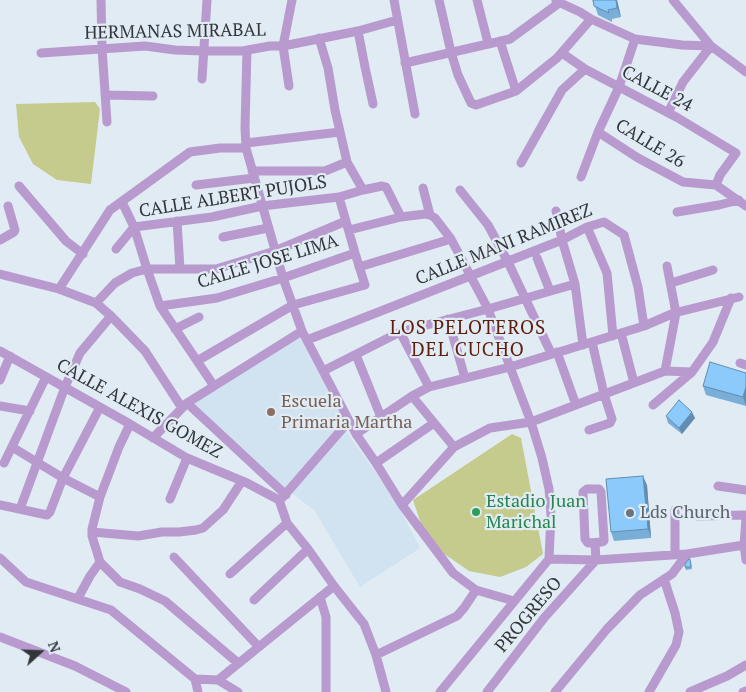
<!DOCTYPE html>
<html>
<head>
<meta charset="utf-8">
<style>
  body { margin:0 }
  #map { position:relative; width:746px; height:692px; overflow:hidden; background:#e0ebf3; font-family:"PT Serif",serif }
  canvas { display:block }
  .north { position:absolute; left:15px; top:627px; width:50px; height:50px; -webkit-text-stroke:4px #e0ebf3; paint-order:stroke; rotate:70deg; font-size:14px; font-weight:700; line-height:20px; text-align:center; color:#323639 }
  .north::after { content:''; display:block; margin:auto; width:18px; height:22px; background:#323639; clip-path:polygon(50% 0,100% 100%,50% 72%,0 100%) }
</style>
</head>
<body>
<div id="map">
<canvas width="746" height="692"></canvas>
<div class="north">N</div>
</div>
<script>
const g = document.querySelector('canvas').getContext('2d');
g.lineJoin = 'round';
function paint(path, color) { g.fillStyle = color; g.fill(path, 'evenodd'); }
const poly = rows => new Path2D(rows.map(r => 'M' + r).join(''));
function strokePath(path, color, width, dash) { g.strokeStyle = color; g.lineWidth = width; g.lineCap = dash ? 'butt' : 'round'; g.setLineDash(dash || []); g.stroke(path); }
function label(font, color, halo, rows, align = 'center') {
  g.font = font + ' "PT Serif",serif'; g.lineWidth = 4.5; g.setLineDash([]); g.textBaseline = 'middle'; g.strokeStyle = halo; g.fillStyle = color; for (const [text, x, y, turn = 0] of rows) {
    g.save(); g.translate(x, y); g.rotate((+turn || 0) * Math.PI / 180); g.textAlign = isNaN(turn) ? turn : align; if (halo) g.strokeText(text, 0, 0); g.fillText(text, 0, 0); g.restore();
  }
}
const built = poly([
  [298,334,344,421,283,490,192,404],
  [346,431,395,500,420,548,360,587,315,511,292,493]
]);
const green = poly([
  [95,102,100,109,91,184,57,180,33,164,19,137,16,104],
  [512,434,521,438,543,554,526,567,500,577,469,571,440,551,421,524,413,500]
]);
const minor = poly([
  [101,0,102,48,107,122],
  [394,0,415,114],
  [439,0,451,52,458,75,471,103,476,105,516,91,557,58,591,19],
  [477,0,488,43],
  [673,0,711,46,746,72],
  [556,1,580,12,591,19,635,39,682,45,711,46],
  [358,31,365,67,373,104],
  [319,38,328,68,335,110,347,162,363,190,382,186,386,187,401,217],
  [500,41,516,91],
  [247,50,245,128,246,148,283,278,302,331,356,434,376,463,402,505,453,573,476,590,514,601],
  [41,53,145,46,175,50,203,51,242,51,270,46,283,46,358,31,397,20],
  [562,53,585,69,678,118,736,153,720,175,716,185],
  [405,63,510,39,559,3],
  [202,79,207,0],
  [289,86,283,46,292,0],
  [105,95,153,96],
  [668,113,683,82,711,46],
  [598,132,638,158,683,182,716,185],
  [246,143,340,132],
  [521,163,562,90,585,69],
  [252,171,325,171,347,162],
  [581,177,598,132,619,87,635,39],
  [196,185,254,178],
  [716,185,746,206],
  [19,186,66,241,83,254],
  [423,188,430,215],
  [460,190,488,225,508,262,551,353],
  [122,202,134,227,147,269,160,306,214,386],
  [556,211,562,240,575,284,583,345],
  [677,212,719,205,739,200],
  [177,221,180,269],
  [587,227,607,273,613,336],
  [349,230,401,217,425,214,430,215,435,218,451,239,488,309,531,422,542,458,549,489,551,515,549,559],
  [223,237,268,228],
  [0,240,14,232,15,230,8,206],
  [116,249,134,227,212,217,262,206,339,197,363,190],
  [537,258,550,291],
  [359,267,451,239],
  [0,274,59,289,96,303,111,316,145,351,182,408],
  [671,283,713,270],
  [59,289,110,210,190,152,220,148,246,148],
  [96,303,115,283,132,273,147,269,216,269,275,251,346,221],
  [160,306,217,298,283,278,355,253],
  [448,319,465,378],
  [175,329,199,317],
  [400,332,429,387],
  [621,333,634,383],
  [307,340,562,240,587,227,604,222,624,235,638,287,644,326],
  [0,351,130,424,187,458,247,483,279,500,287,523,308,549,334,586,364,624,376,655,386,692],
  [557,352,576,405],
  [356,355,381,417],
  [197,361,293,305,365,285,355,253,339,197],
  [740,363,746,365],
  [323,371,400,332,488,309,575,284],
  [665,371,676,313,667,266],
  [0,380,10,356],
  [412,396,454,447],
  [187,403,286,495],
  [653,405,692,372,713,342,731,298],
  [0,406,30,411],
  [130,424,119,447,100,497,92,529,92,536,100,562,120,582,140,589,165,601,238,663],
  [589,430,610,423,612,419,604,394,592,342],
  [356,434,412,396,429,387,510,367,644,326,674,313,739,297],
  [153,438,187,403,302,331],
  [12,447,63,478,100,497],
  [4,463,46,377],
  [376,463,434,423],
  [718,486,746,490],
  [587,489,599,489,601,492,604,539,604,541,602,542,588,543,585,539,583,492,587,489],
  [282,498,349,421],
  [170,499,187,458],
  [0,505,47,515,50,512,63,478,100,407],
  [402,505,454,447,490,428,531,422,665,371,692,372],
  [20,509,65,387,80,353,111,316],
  [675,510,675,554],
  [698,516,746,515],
  [746,518,744,545,746,560],
  [92,532,138,536,162,532,179,532,196,530,203,528,223,510,242,481],
  [174,557,259,647],
  [0,558,26,582,111,610,195,679,218,680,238,692],
  [549,559,596,560,687,554,744,545],
  [230,574,287,523],
  [320,597,326,617,326,692],
  [78,598,90,576,100,562],
  [254,600,308,549],
  [0,637,75,666,126,692],
  [376,655,457,616,464,608,476,590],
  [195,679,198,692],
  [218,680,334,586],
  [440,692,549,559],
  [487,692,544,618,596,560,595,543],
  [555,692,607,629,640,595,672,574,687,554],
  [649,692,676,645,679,632,675,613,664,579],
  [690,692,727,676,746,665],
  [743,692,746,691]
]);
const wall = poly([
  [593,0,617,0,621,17,612,19,612,22,598,15],
  [746,373,746,406,706,395,703,386],
  [666,416,695,418,682,434,668,423],
  [647,485,651,538,614,541,611,532],
  [691,561,692,569,686,570,685,567]
]);
const shadedWall = poly([
  [616,0,617,0,621,17,617,8],
  [746,387,746,406,743,397],
  [692,412,695,418,682,434,679,428],
  [643,476,647,485,651,538,648,529]
]);
const building = poly([
  [593,0,616,0,617,8,608,10,609,13,594,6,593,0],
  [710,362,746,373,746,387,743,397,703,386,710,362],
  [679,400,692,412,679,428,666,416,679,400],
  [643,476,648,529,611,532,606,479,643,476],
  [689,559,690,559,691,567,685,567,685,564,689,559]
]);
const markers = [
  [271,412,5,"#8d6e63"],
  [476,512,5,"#2e9e5b"],
  [630,513,5,"#6b7280"]
];
const streetNames = [
  ["HERMANAS MIRABAL",175,32,-1],
  ["CALLE 24",657,89,28],
  ["CALLE 26",650,144,31],
  ["CALLE ALBERT PUJOLS",233,197,-9],
  ["CALLE MANI RAMIREZ",504,245,-22],
  ["CALLE JOSE LIMA",268,262,-17],
  ["CALLE ALEXIS GOMEZ",139,409,29],
  ["PROGRESO",529,615,-50]
];
const educationNames = [
  ["Escuela",281,402],
  ["Primaria Martha",281,423]
];
const leisureNames = [
  ["Estadio Juan",486,502],
  ["Marichal",486,523]
];
const worshipNames = [
  ["Lds Church",640,513]
];
const neighbourhoodNames = [
  ["LOS PELOTEROS",468,329],
  ["DEL CUCHO",468,351]
];
paint(built, '#d1e2f0');
paint(green, '#c5cb8d');
strokePath(minor, '#b89ace', 9);
paint(wall, '#78aed8');
paint(shadedWall, '#628db0');
paint(building, '#8ccafb');
strokePath(building, '#628db0', 1);
for (const [x, y, r, color] of markers) { const dot = new Path2D(); dot.arc(x, y, r, 0, 2 * Math.PI); g.fillStyle = color; g.fill(dot); strokePath(dot, '#e0ebf3', 2); }
label('18px', '#323639', '#e0ebf3', streetNames);
label('18px', '#785e54', '#e0ebf3', educationNames, 'left');
label('18px', '#27864d', '#e0ebf3', leisureNames, 'left');
label('18px', '#5b616d', '#e0ebf3', worshipNames, 'left');
g.letterSpacing = '1px';
label('19px', '#5f1d0c', '#e0ebf3', neighbourhoodNames);
g.letterSpacing = '0px';
</script>
</body>
</html>
